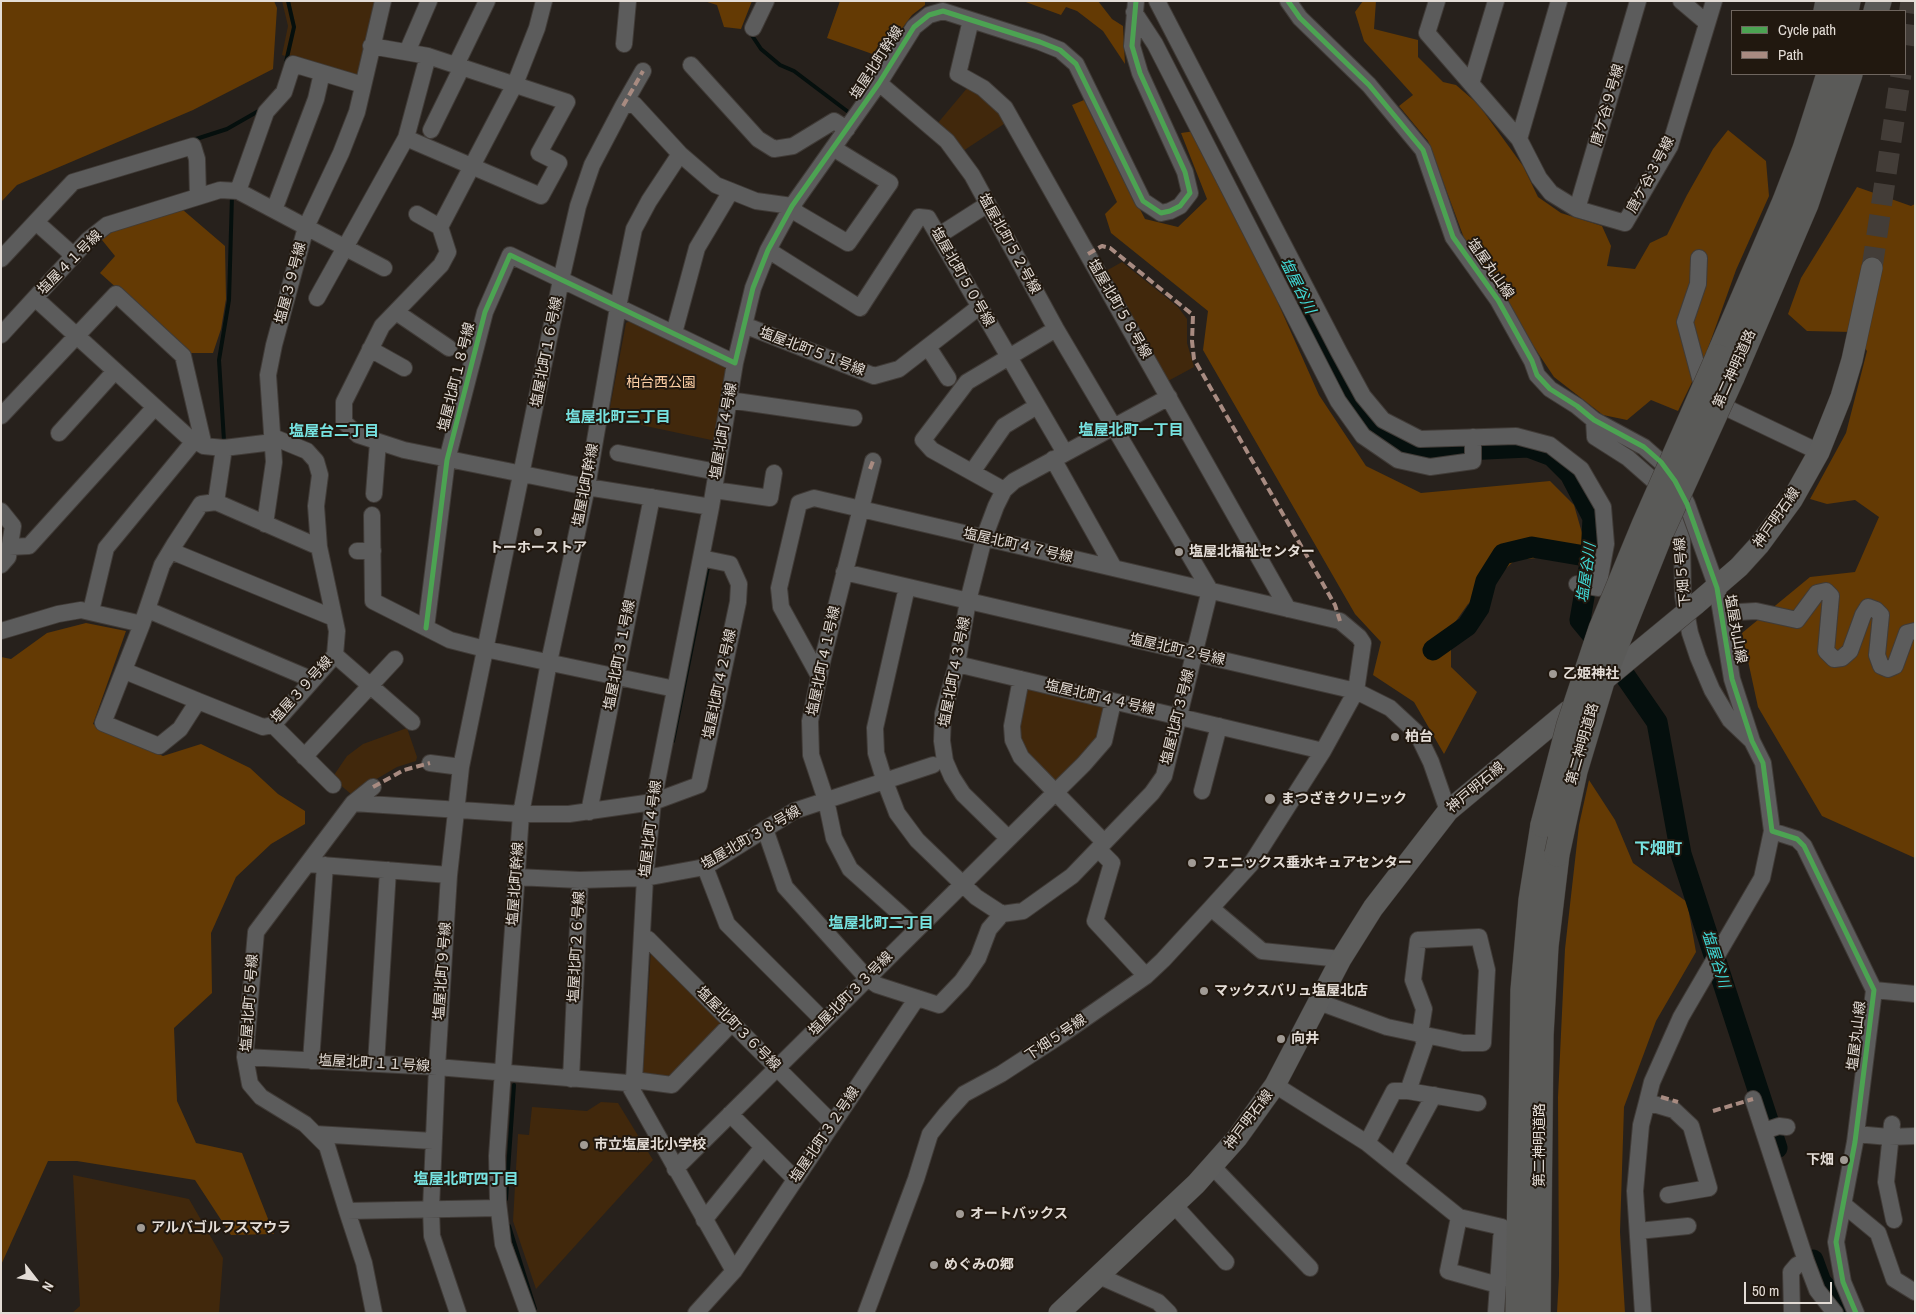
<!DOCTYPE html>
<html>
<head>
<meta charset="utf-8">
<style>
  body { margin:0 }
  #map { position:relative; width:1916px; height:1314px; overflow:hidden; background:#27211c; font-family:"Archivo Narrow",sans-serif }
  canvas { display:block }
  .frame { position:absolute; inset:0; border:2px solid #e3dcd6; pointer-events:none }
  .legend { position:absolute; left:1731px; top:10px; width:175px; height:65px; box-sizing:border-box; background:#21180f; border:1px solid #6f665f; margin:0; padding:6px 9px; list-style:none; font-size:15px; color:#e3dcd6 }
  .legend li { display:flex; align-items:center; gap:10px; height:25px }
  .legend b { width:25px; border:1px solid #6f665f }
  .north { position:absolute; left:10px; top:1254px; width:50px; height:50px; -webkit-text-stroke:4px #21180f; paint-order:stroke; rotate:120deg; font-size:14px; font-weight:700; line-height:20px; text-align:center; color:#e3dcd6 }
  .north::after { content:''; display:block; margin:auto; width:18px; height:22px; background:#e3dcd6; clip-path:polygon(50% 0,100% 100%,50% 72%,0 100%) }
  .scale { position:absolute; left:1744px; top:1282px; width:88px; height:22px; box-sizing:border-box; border:2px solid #e3dcd6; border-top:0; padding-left:6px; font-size:15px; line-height:18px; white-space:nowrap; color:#e3dcd6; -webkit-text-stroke:4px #21180f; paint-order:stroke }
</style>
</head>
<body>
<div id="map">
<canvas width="1916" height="1314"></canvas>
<div class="frame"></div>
<ul class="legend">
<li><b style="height:6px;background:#4ca352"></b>Cycle path</li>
<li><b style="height:6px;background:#a88b81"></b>Path</li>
</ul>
<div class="north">N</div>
<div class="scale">50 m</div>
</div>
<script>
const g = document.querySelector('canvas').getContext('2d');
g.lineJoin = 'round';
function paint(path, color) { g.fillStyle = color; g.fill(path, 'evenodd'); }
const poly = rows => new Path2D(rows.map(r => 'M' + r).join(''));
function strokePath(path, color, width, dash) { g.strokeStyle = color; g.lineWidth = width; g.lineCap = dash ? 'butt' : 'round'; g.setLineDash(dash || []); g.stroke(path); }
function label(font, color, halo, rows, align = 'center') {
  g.font = font + ' "Archivo Narrow","Noto Sans JP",sans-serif'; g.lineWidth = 4; g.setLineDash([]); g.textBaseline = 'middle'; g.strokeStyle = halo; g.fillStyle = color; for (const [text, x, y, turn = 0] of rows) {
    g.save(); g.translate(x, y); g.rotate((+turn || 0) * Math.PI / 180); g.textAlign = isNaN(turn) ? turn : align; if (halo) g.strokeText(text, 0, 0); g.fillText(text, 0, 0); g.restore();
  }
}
const green = poly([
  [282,1,377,1,358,79,282,55,288,26],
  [968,87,983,96,1007,122,963,151,937,124],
  [1122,262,1178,307,1187,319,1187,343,1194,367,1168,381,1104,272],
  [633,319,724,364,727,371,716,441,608,418,626,323],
  [1030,686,1103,705,1107,711,1097,738,1057,782,1050,781,1017,740,1024,690],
  [407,728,417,757,416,761,397,767,351,794,332,778,347,756,363,744],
  [651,950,722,1020,721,1026,667,1080,643,1074],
  [601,1102,618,1103,653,1160,536,1289,513,1221,518,1134,529,1135,532,1107,587,1111],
  [73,1175,189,1199,223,1258,219,1313,72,1313,80,1306]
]);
const forest = poly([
  [1,1,274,1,277,8,273,69,193,110,17,185,1,202],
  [704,1,752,1,741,29,724,27,717,5],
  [840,1,925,1,925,5,912,15,881,57,827,38],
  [1023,1,1098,1,1112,19,1123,26,1125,64,1103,31,1077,11,1066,7,1061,15],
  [1363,1,1376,1,1374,29,1418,40,1418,57,1443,82,1456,85,1478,104,1523,166,1538,197,1561,213,1602,226,1611,246,1607,266,1635,269,1650,243,1667,235,1687,195,1713,149,1728,130,1766,161,1769,196,1736,270,1707,351,1678,411,1651,400,1627,420,1603,415,1554,377,1467,246,1428,141,1399,106,1413,95,1364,41,1355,12],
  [1084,100,1145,219,1178,227,1207,199,1181,133,1195,131,1266,276,1319,395,1366,466,1421,493,1550,481,1574,505,1584,540,1579,563,1547,557,1515,560,1468,604,1451,628,1451,667,1477,692,1444,754,1414,702,1373,675,1381,642,1355,614,1203,350,1208,311,1111,233,1105,214,1117,202,1072,105],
  [1857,187,1911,206,1915,204,1915,858,1822,816,1758,707,1742,633,1810,577,1855,572,1879,517,1855,500,1827,504,1810,499,1846,433,1867,351,1852,332,1807,331,1788,314,1801,278],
  [183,210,225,246,226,299,221,329,213,353,189,353,100,273,115,256,102,240,109,232],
  [86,623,126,631,93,724,163,756,201,744,250,768,278,794,305,811,305,824,271,844,236,877,211,933,212,993,174,1028,177,1101,196,1143,242,1153,274,1234,231,1235,195,1180,77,1161,48,1161,1,1265,1,657,11,659,47,633],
  [1589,780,1615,820,1633,863,1687,902,1696,952,1656,1021,1624,1107,1620,1232,1625,1313,1557,1313,1559,1275,1558,1097,1565,949,1579,825]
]);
const stream = poly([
  [751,34,761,49,780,65,794,71,847,111],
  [286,62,294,27,288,1],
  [193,140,227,129,262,109],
  [224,441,219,360,229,300,232,195],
  [673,741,708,567],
  [506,1199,514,1085],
  [509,1226,535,1309]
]);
const river = poly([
  [1308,306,1342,388,1360,416,1375,432,1398,445,1422,452,1528,447,1552,456,1570,474,1593,518,1591,557,1580,620,1619,667,1657,722,1681,854,1777,1148],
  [1433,650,1467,626,1479,608,1486,581,1503,554,1532,547,1591,557],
  [1813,1260,1821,1282,1848,1313]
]);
const majorTunnel = poly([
  [1905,45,1911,1],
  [1872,268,1901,74]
]);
const minor = poly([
  [383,1,357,112,341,153,306,227,384,268],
  [544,1,537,28,515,84,440,227,448,252,441,265,382,326,344,402,344,422,358,435,404,450,587,487,711,507],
  [1157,1,1339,352,1363,396,1383,420,1420,439,1516,436,1550,445,1581,469,1603,507,1606,544,1598,588,1577,584],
  [1288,1,1300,18,1369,85,1423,150,1453,237,1498,300,1532,361,1537,375,1550,389,1577,406,1594,420,1644,447,1661,462,1675,481,1687,504,1717,588,1732,679,1752,741,1763,763,1772,831,1797,839,1804,846,1874,990,1855,1142,1836,1242,1843,1282,1856,1313],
  [1437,1,1427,33,1519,139,1539,178,1551,193,1577,209,1625,223,1670,146,1714,1],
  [1681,1,1707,23],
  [1134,12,1155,44,1338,401,1363,436,1398,460,1430,467,1473,461,1473,437],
  [971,20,958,74,983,88,1005,108,1288,609],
  [753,28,766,1],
  [624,44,628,1],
  [371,46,428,56,567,102,539,153,559,163,541,196,406,138],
  [407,52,429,1],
  [456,65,487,1],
  [691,65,758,139,774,149,793,146,834,121,847,129],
  [879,83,947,141,972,175,1056,329,1210,590,1164,776,1152,793,1072,876,1023,911,1002,914,976,897,917,840,897,813,884,779,876,753,875,728,907,587],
  [1471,84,1496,1],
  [623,106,643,71],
  [431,130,462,67],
  [1519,139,1559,1],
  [1577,209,1638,1],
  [274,210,316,99,322,73],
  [417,214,440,227],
  [36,222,74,256],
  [938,236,988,204],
  [768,250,860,308,919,217,928,218,1065,453],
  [1699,258,1698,284,1685,322,1700,378,1712,397,1731,410,1819,452],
  [1,259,73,182,193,146,197,159,198,196],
  [35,298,187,436,204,446,224,448,216,502],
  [317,298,406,138,428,56],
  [396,312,449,348],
  [744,325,874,376,899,369,979,307],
  [674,333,697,248,731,191],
  [1,335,88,240,107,225,220,190,238,191],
  [928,347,948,378],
  [370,349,404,368],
  [729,400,854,418],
  [1,416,116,294,183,356,204,446],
  [1594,420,1595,437,1628,458,1653,480,1665,494,1682,540,1683,596,1690,633,1698,657,1712,690,1730,720,1751,740],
  [59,433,115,371],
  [273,437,307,451,316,461,320,475,316,506,319,547],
  [224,448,273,442],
  [618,453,717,472],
  [1053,459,1114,568],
  [873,461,823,658,810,721,811,755,826,800,834,838,850,869,917,929],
  [972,472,1004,426,1037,406],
  [714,490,770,498,774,473],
  [1004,490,932,450,923,440,967,382,1056,329],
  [374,494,378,442],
  [1,511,13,526,8,557,1,565],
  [372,515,373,601,450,640,485,649,675,689],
  [265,524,274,462,268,375,274,345,306,227,238,191,266,112,284,92,293,64,363,85],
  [9,547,29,546,155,407],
  [171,551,334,618],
  [357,551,373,551],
  [844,572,1356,691,1390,708,1417,733,1431,762,1448,811],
  [148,610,313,680],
  [91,611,106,548,195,440],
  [1721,613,1756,611,1797,620,1817,593,1826,591,1831,596,1826,651,1834,659,1842,658,1850,651,1863,615,1868,607,1876,610,1881,615,1877,655,1881,666,1888,669,1895,666,1907,633,1915,631],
  [426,628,447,460,485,312,510,255,735,363,753,288,768,250,792,206,879,83,914,27,929,15,943,11,1040,42,1060,50,1076,64,1143,201,1161,213,1170,211,1180,206,1190,193,1185,172,1140,73,1132,46,1136,1],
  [1,631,58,614,81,610,142,624,162,565,174,545,201,504,216,502,319,547,337,631,335,655,273,725,263,727,198,701,180,729,159,746,103,723,142,624],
  [335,655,412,722],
  [125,671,198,701],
  [819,676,781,607,779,588,799,503,814,498,1340,621,1359,637,1363,643,1356,691,1323,751,957,664],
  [1021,679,1012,726,1013,740,1021,757,1104,842],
  [273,725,333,785],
  [304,757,395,659],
  [430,763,461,767],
  [1202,791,1219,726],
  [353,803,373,787],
  [589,812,652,497],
  [765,829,785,887,867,978,877,985,939,1005,962,981,978,958,989,929,1002,914],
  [1008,838,963,794,952,777,945,761,942,741,943,714,957,664,968,601,984,538,996,506,1004,490,1014,481,1169,397],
  [1098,849,1112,863,1095,921,1146,976],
  [308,864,449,875,437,1067,431,1209,432,1236,458,1313],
  [705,867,727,924,824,1021],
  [449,875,461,767,561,280,578,206,592,165,623,106,634,104,680,154,716,185,756,201,792,206,797,213,848,243,890,183,833,148],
  [516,877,580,880],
  [1211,908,1251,864,1323,751],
  [642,939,648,939,833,1124],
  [1874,990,1915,994],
  [1319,1002,1387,1027,1420,1034,1440,1038,1463,1043,1483,1043,1487,970,1479,937,1418,940,1413,980,1424,1009,1420,1034,1425,1042,1408,1091,1394,1091,1367,1143],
  [245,1057,437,1067,628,1083],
  [311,1061,325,865],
  [376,1064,388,870],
  [571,1079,580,880,645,878,705,867,794,811,933,765],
  [634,1080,672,1085,732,1023],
  [1275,1085,1367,1143,1459,1217,1502,1227,1496,1313],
  [1408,1091,1478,1103],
  [1753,1099,1806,1261,1817,1290,1835,1313],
  [1647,1102,1674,1110,1691,1126,1709,1188,1668,1195],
  [730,1114,795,1179],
  [1892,1124,1886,1182,1894,1220],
  [1764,1131,1779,1126,1787,1127],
  [315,1134,433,1141],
  [1856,1134,1889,1137,1915,1136],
  [1396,1165,1434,1095],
  [1212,1166,1310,1268],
  [675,1169,1084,764,1104,741,1113,702],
  [1174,1205,1226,1262],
  [1844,1205,1878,1233,1894,1279,1915,1292],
  [498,1208,347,1211,327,1146,305,1124,261,1097,250,1084,245,1057,256,932,353,803,521,814,569,814,653,802,699,785,738,602,739,584,730,564,701,558],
  [347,1211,364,1263,374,1313],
  [1459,1217,1448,1271,1498,1285],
  [704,1220,763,1147],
  [1638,1231,1688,1226],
  [734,1271,628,1083,634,1080,645,878,653,802,711,507,735,363],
  [1099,1276,1158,1302,1169,1313],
  [528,1313,503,1244,498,1202,497,1156,521,814,549,662,587,487,618,307,634,229,649,201,680,154],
  [696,1313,734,1271,917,998],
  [866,1313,916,1179,930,1134,946,1114,964,1094,1001,1074,1061,1035,1146,976,1163,960,1211,908,1262,951,1341,959],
  [1643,1313,1635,1191,1641,1125,1647,1102,1652,1082,1681,1017,1762,878,1772,831],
  [1792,1313,1791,1272,1797,1265,1806,1261]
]);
const major = poly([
  [1695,605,1739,567,1759,545,1792,500,1819,452,1841,397,1852,360,1872,268],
  [1059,1313,1196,1184,1237,1138,1275,1085,1341,959,1373,908,1448,811,1568,711]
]);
const highway = poly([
  [1826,11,1828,1],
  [1846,11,1848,1],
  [1876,11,1879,1],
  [1718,357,1785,201,1805,149,1829,74],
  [1732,377,1806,204,1850,74],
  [1518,1313,1523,990,1531,900,1543,825],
  [1538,1313,1541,1035,1546,946,1557,854]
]);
const majorBridge = poly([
  [1598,685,1695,605]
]);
const highwayBridge = poly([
  [1543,825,1569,725,1601,629,1644,525,1718,357],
  [1557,854,1575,771,1603,678,1661,533,1732,377]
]);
const quiet = poly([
  [623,106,643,71],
  [1088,254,1102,246,1110,248,1193,315,1192,341,1194,359,1335,605,1340,621],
  [870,469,873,461],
  [373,787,404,770,430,763],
  [1661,1097,1678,1102],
  [1713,1111,1753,1099]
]);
const cycleway = poly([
  [1288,1,1300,18,1369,85,1423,150,1453,237,1498,300,1532,361,1537,375,1550,389,1577,406,1594,420,1644,447,1661,462,1675,481,1687,504,1717,588,1732,679,1752,741,1763,763,1772,831,1797,839,1804,846,1874,990,1855,1142,1836,1242,1843,1282,1856,1313],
  [426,628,447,460,485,312,510,255,735,363,753,288,768,250,792,206,879,83,914,27,929,15,943,11,1040,42,1060,50,1076,64,1143,201,1161,213,1170,211,1180,206,1190,193,1185,172,1140,73,1132,46,1136,1]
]);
const markers = [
  [538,532,5,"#a19b95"],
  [1179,552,5,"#a19b95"],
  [1553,674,5,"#a19b95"],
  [1395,737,5,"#a19b95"],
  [1270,799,6,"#a19b95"],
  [1192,863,5,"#a19b95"],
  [1204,991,5,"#a19b95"],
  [1281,1039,5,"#a19b95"],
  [584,1145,5,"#a19b95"],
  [1844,1160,5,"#a19b95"],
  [960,1214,5,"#a19b95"],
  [141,1228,5,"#a19b95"],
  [934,1265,5,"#a19b95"]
];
const streetNames = [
  ["塩屋北町幹線",877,63,-57],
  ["唐ケ谷９号線",1608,105,-74],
  ["唐ケ谷３号線",1651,175,-62],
  ["塩屋北町５２号線",1009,244,61],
  ["塩屋４１号線",70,263,-45],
  ["塩屋丸山線",1490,269,55],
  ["塩屋北町５０号線",962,277,60],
  ["塩屋３９号線",291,283,-75],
  ["塩屋北町５８号線",1119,309,60],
  ["塩屋北町１６号線",547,352,-79],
  ["塩屋北町５１号線",812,352,21],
  ["第二神明道路",1735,369,-66],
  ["塩屋北町１８号線",457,377,-76],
  ["塩屋北町４号線",724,431,-80],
  ["塩屋北町幹線",586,485,-79],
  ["神戸明石線",1777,518,-55],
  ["塩屋北町４７号線",1018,546,13],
  ["下畑５号線",1683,572,-95],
  ["塩屋丸山線",1735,629,80],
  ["塩屋北町２号線",1177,650,13],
  ["塩屋北町３１号線",620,655,-79],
  ["塩屋北町４１号線",824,661,-78],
  ["塩屋北町４３号線",955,672,-79],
  ["塩屋北町４２号線",720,684,-78],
  ["塩屋３９号線",302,690,-48],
  ["塩屋北町４４号線",1100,698,13],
  ["塩屋北町３号線",1178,717,-76],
  ["第二神明道路",1583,744,-74],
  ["神戸明石線",1476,788,-40],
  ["塩屋北町４号線",651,829,-83],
  ["塩屋北町３８号線",751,838,-30],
  ["塩屋北町幹線",516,884,-86],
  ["塩屋北町２６号線",577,947,-87],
  ["塩屋北町９号線",443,971,-86],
  ["塩屋北町３３号線",851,994,-45],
  ["塩屋北町５号線",250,1003,-86],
  ["塩屋北町３６号線",738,1029,45],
  ["塩屋丸山線",1857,1036,-83],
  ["下畑５号線",1056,1038,-34],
  ["塩屋北町１１号線",374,1064,3],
  ["神戸明石線",1249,1120,-53],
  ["塩屋北町３２号線",825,1135,-56],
  ["第二神明道路",1540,1145,-90]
];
const parkNames = [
  ["柏台西公園",661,383]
];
const poiNames = [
  ["トーホーストア",538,548,"center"],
  ["塩屋北福祉センター",1189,552],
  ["乙姫神社",1563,674],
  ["柏台",1405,737],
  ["まつざきクリニック",1281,799],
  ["フェニックス垂水キュアセンター",1202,863],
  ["マックスバリュ塩屋北店",1214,991],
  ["向井",1291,1039],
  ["市立塩屋北小学校",594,1145],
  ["下畑",1834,1160,"right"],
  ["オートバックス",970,1214],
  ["アルバゴルフスマウラ",151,1228],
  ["めぐみの郷",944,1265]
];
const waterNames = [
  ["塩屋谷川",1297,286,63],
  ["塩屋谷川",1587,573,-82],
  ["塩屋谷川",1715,959,72]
];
const neighbourhoodNames = [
  ["塩屋北町三丁目",618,418],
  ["塩屋北町一丁目",1131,431],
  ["塩屋台二丁目",334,432],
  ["塩屋北町二丁目",881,924],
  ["塩屋北町四丁目",466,1180]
];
const quarterNames = [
  ["下畑町",1658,850]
];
paint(green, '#41280c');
paint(forest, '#643a04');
strokePath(stream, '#050f0d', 4);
strokePath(river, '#050f0d', 21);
strokePath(majorTunnel, '#433d38', 21, [21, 11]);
strokePath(minor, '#403b37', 18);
strokePath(major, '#403b37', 22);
strokePath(highway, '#403b37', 26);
strokePath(minor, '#5c5c5c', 16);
strokePath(major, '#5d5d5c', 21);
strokePath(highway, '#5a5a58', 25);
strokePath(majorBridge, '#403b37', 22, []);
strokePath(highwayBridge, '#403b37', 26, []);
strokePath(majorBridge, '#5d5d5c', 21);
strokePath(highwayBridge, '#5a5a58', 25);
strokePath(quiet, '#a88b81', 4, [8, 4]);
strokePath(cycleway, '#4ca352', 5);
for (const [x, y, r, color] of markers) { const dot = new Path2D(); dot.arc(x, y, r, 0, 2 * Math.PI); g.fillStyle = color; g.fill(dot); strokePath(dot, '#21180f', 2); }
label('14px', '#e3dcd6', '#21180f', streetNames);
label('14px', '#fdcfa5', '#21180f', parkNames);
label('bold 14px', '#e3dcd6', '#21180f', poiNames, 'left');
label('italic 15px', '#40dcda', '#21180f', waterNames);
label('bold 15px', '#76e2e0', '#21180f', neighbourhoodNames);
label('bold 16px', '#76e2e0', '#21180f', quarterNames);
</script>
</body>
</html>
